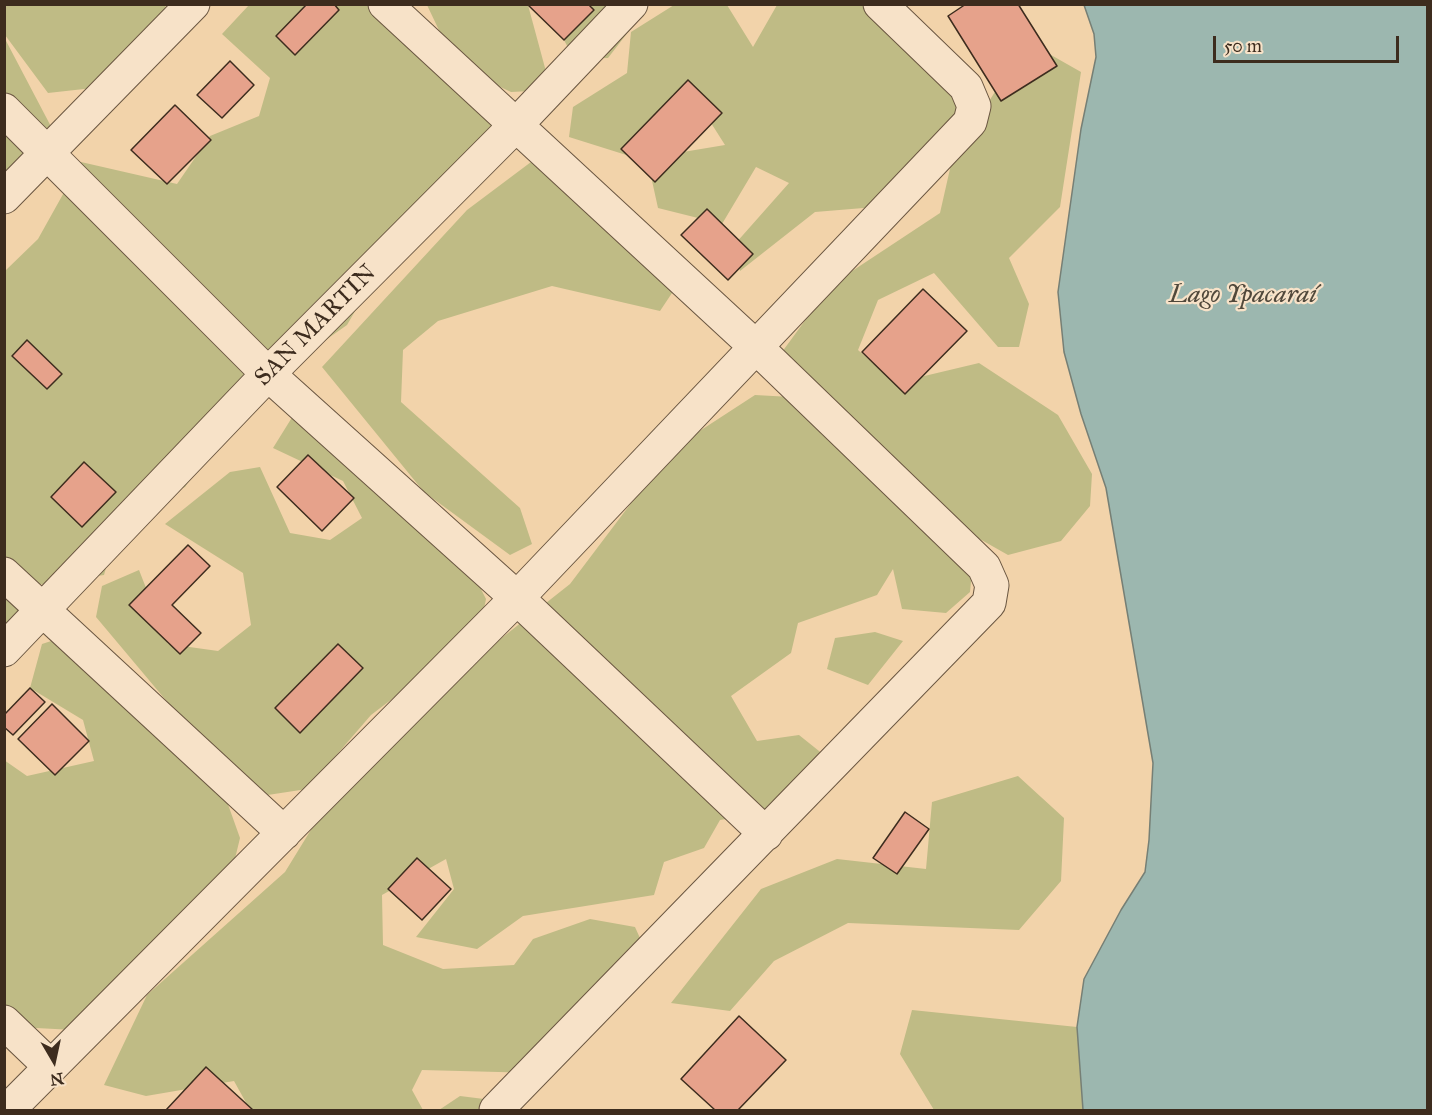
<!DOCTYPE html>
<html>
<head>
<meta charset="utf-8">
<style>
  body { margin:0 }
  #map { position:relative; width:1432px; height:1115px; overflow:hidden; background:#f2d3aa; font-family:"IM FELL Great Primer",serif }
  canvas { display:block }
  .frame { position:absolute; inset:0; border:6px solid #3d2c1e; pointer-events:none }
  .north { position:absolute; left:24px; top:1031px; width:60px; height:60px; -webkit-text-stroke:4px #f7e2c8; paint-order:stroke; rotate:171deg; font-size:16px; font-weight:700; line-height:24px; text-align:center; color:#3d2c1e }
  .north::after { content:''; display:block; margin:auto; width:21px; height:27px; background:#3d2c1e; clip-path:polygon(50% 0,100% 100%,50% 72%,0 100%) }
  .scale { position:absolute; left:1213px; top:36px; width:186px; height:27px; box-sizing:border-box; border:3px solid #3d2c1e; border-top:0; padding-left:8px; font-size:18px; line-height:21px; white-space:nowrap; color:#3d2c1e; -webkit-text-stroke:4px #f7e2c8; paint-order:stroke }
</style>
</head>
<body>
<div id="map">
<canvas width="1432" height="1115"></canvas>
<div class="frame"></div>
<div class="north">N</div>
<div class="scale">50 m</div>
</div>
<script>
const g = document.querySelector('canvas').getContext('2d');
g.lineJoin = 'round';
function paint(path, color) { g.fillStyle = color; g.fill(path, 'evenodd'); }
const poly = rows => new Path2D(rows.map(r => 'M' + r).join(''));
function strokePath(path, color, width, dash) { g.strokeStyle = color; g.lineWidth = width; g.lineCap = dash ? 'butt' : 'round'; g.setLineDash(dash || []); g.stroke(path); }
function label(font, color, halo, rows, align = 'center') {
  g.font = font + ' "IM FELL Great Primer",serif'; g.lineWidth = 4.5; g.setLineDash([]); g.textBaseline = 'middle'; g.strokeStyle = halo; g.fillStyle = color; for (const [text, x, y, turn = 0] of rows) {
    g.save(); g.translate(x, y); g.rotate((+turn || 0) * Math.PI / 180); g.textAlign = isNaN(turn) ? turn : align; if (halo) g.strokeText(text, 0, 0); g.fillText(text, 0, 0); g.restore();
  }
}
const green = poly([
  [5,5,165,5,168,15,129,84,48,93,5,35],
  [249,5,388,5,495,100,510,153,379,270,347,325,246,396,185,487,121,514,104,575,30,586,5,658,5,271,38,239,81,162,177,184,210,136,259,116,270,78,222,34],
  [427,5,528,5,551,90,511,92,456,66],
  [593,5,649,5,608,58,574,59,564,40],
  [674,5,727,5,753,47,777,5,902,5,971,108,912,204,815,212,740,271,735,244,789,183,756,167,722,224,658,208,647,158,725,145,692,93,673,94,639,159,569,137,573,107,627,73,631,32],
  [4,37,56,136,5,178],
  [1044,51,1081,72,1060,207,1009,258,1029,304,1019,347,998,347,934,273,878,300,858,350,895,383,979,363,1058,415,1092,474,1090,506,1061,541,1008,555,978,538,782,352,831,285,940,213,952,160,1015,60],
  [543,153,680,281,660,311,552,286,438,321,403,350,401,402,520,508,532,544,510,555,424,492,322,367,467,210],
  [755,395,809,398,974,551,970,592,946,613,902,609,893,569,877,595,798,623,791,653,731,696,757,741,799,735,824,755,796,807,720,820,704,848,664,862,654,895,523,916,477,949,416,937,454,889,446,859,382,895,383,945,443,969,514,965,533,939,590,919,635,927,648,956,537,1073,422,1070,412,1090,423,1110,248,1110,249,1108,234,1081,146,1096,104,1085,147,995,285,872,360,750,570,584,672,449],
  [296,411,458,544,486,599,479,633,371,715,307,789,248,798,96,617,102,586,139,570,168,644,218,651,251,625,243,573,165,524,230,472,260,467,290,533,330,540,362,518,343,481,273,448],
  [82,631,220,782,240,838,232,871,74,1030,17,1027,5,1016,4,760,27,776,94,761,83,720,30,688,42,644],
  [875,632,903,641,868,685,827,669,835,638],
  [1018,776,1064,818,1061,881,1019,930,848,923,774,961,730,1011,671,1003,761,889,837,859,926,869,932,802],
  [912,1010,1077,1027,1083,1110,934,1110,900,1054],
  [460,1096,500,1101,497,1110,439,1110]
]);
const water = poly([
  [1084,5,1427,5,1427,1110,1083,1110,1077,1027,1084,979,1121,910,1145,872,1149,840,1153,763,1106,488,1081,414,1064,352,1058,292,1081,129,1096,57,1094,34,1084,5]
]);
const building = poly([
  [307,4,334,4,339,10,295,55,276,36,307,4],
  [527,4,588,4,594,10,564,40,527,4],
  [966,4,1018,4,1057,66,1001,101,948,16,966,4],
  [230,61,254,85,222,118,197,95,230,61],
  [688,80,722,113,655,182,621,149,688,80],
  [175,105,211,140,167,184,131,150,175,105],
  [707,209,753,254,728,280,681,235,707,209],
  [923,289,967,331,905,394,862,352,923,289],
  [27,340,62,374,47,389,12,356,27,340],
  [308,455,354,498,322,531,277,487,308,455],
  [84,462,116,492,82,527,51,497,84,462],
  [188,545,210,566,172,605,201,633,180,654,129,605,188,545],
  [338,644,363,668,300,733,275,708,338,644],
  [30,688,45,702,13,735,4,727,4,715,30,688],
  [52,704,89,741,55,775,18,739,52,704],
  [905,812,929,829,897,874,873,858,905,812],
  [417,858,451,889,422,920,388,889,417,858],
  [739,1016,786,1060,738,1110,715,1110,681,1079,739,1016],
  [206,1067,253,1110,166,1110,206,1067]
]);
const minor = poly([
  [385,4,757,348,984,567,992,585,989,603,496,1110],
  [4,110,268,374,517,598,766,834],
  [4,197,193,4],
  [4,574,284,833],
  [4,650,268,374,516,125,631,4],
  [4,1022,51,1067],
  [8,1110,517,598,970,122,974,106,966,87,880,4]
]);
const streetNames = [
  ["SAN MARTIN",316,326,-45]
];
const waterNames = [
  ["Lago Ypacaraí",1243,296]
];
paint(green, '#bfbb85');
paint(water, '#9cb7af');
strokePath(water, '#767f75', 1.5);
paint(building, '#e6a28b');
strokePath(building, '#3d2c1e', 1.5);
strokePath(minor, '#6a5641', 35);
strokePath(minor, '#f7e2c8', 33);
label('24px', '#3d2c1e', '#f7e2c8', streetNames);
label('italic 26px', '#50483b', '#f7e2c8', waterNames);
</script>
</body>
</html>
